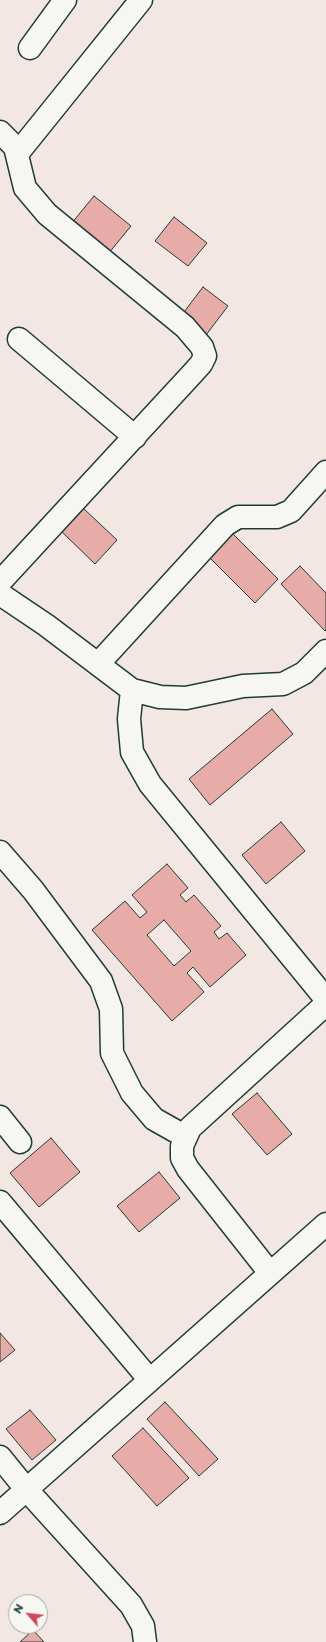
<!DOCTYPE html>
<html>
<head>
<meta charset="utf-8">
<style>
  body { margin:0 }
  #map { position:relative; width:326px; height:1642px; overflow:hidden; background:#f3e7e3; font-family:"Playpen Sans",sans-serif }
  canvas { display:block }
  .north { position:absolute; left:8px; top:1594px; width:40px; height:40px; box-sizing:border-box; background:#f6f6f2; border:1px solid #a0aca6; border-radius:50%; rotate:298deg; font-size:11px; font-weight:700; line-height:16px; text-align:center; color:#1f3d34 }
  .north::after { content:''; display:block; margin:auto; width:14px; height:18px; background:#d1495b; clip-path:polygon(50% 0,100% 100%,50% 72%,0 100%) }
</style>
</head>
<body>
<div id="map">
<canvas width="326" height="1642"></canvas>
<div class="north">N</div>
</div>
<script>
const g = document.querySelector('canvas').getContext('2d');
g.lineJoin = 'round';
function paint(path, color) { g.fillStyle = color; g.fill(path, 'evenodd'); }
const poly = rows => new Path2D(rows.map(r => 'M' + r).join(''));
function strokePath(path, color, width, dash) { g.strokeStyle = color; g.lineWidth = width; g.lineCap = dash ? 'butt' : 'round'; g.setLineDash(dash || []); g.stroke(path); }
const building = poly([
  [94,196,131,226,108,254,71,224,94,196],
  [174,217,207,243,188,266,155,241,174,217],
  [203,287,228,306,206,335,181,316,203,287],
  [83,508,117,540,95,564,61,531,83,508],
  [232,533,278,579,255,603,209,557,232,533],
  [300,566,326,593,326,629,325,631,281,584,300,566],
  [272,709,293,734,210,805,189,779,272,709],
  [281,822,305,851,266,884,242,855,281,822],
  [167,864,188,888,180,895,186,902,194,895,221,926,214,932,219,939,227,933,246,955,210,987,193,967,187,973,204,992,172,1021,92,930,125,901,140,918,147,912,132,895,167,864],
  [164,920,191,951,174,966,147,935,164,920],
  [257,1093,292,1134,267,1155,232,1114,257,1093],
  [51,1138,80,1172,39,1207,10,1173,51,1138],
  [159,1172,180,1198,139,1232,117,1206,159,1172],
  [0,1333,15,1350,0,1362,0,1333],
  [165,1402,218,1459,199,1476,147,1419,165,1402],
  [30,1410,56,1440,32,1460,6,1429,30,1410],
  [143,1428,189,1478,157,1506,112,1456,143,1428],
  [33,1630,44,1642,20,1642,33,1630]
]);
const minor = poly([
  [30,48,65,0],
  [0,132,15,147,25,188,47,214,185,327,202,347,205,356,201,364,192,374,0,582],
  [17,154,141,0],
  [19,339,135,437],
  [0,594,46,625,132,690,160,697,186,698,243,686,283,684,304,673,326,651],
  [98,664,225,525,238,517,277,517,291,511,326,472],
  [132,690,129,719,132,752,150,784,326,999],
  [0,852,33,890,101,981,111,1009,112,1053,132,1093,154,1119,186,1137],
  [0,1117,20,1142],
  [0,1202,149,1379],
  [270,1273,188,1169,182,1158,182,1146,190,1128,326,1004],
  [0,1457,26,1489,131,1605,143,1626,145,1642],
  [0,1513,326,1224]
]);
paint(building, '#e7aca7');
strokePath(building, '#1f3d34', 1);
strokePath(minor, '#1f3d34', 25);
strokePath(minor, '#f6f6f2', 22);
</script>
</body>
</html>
